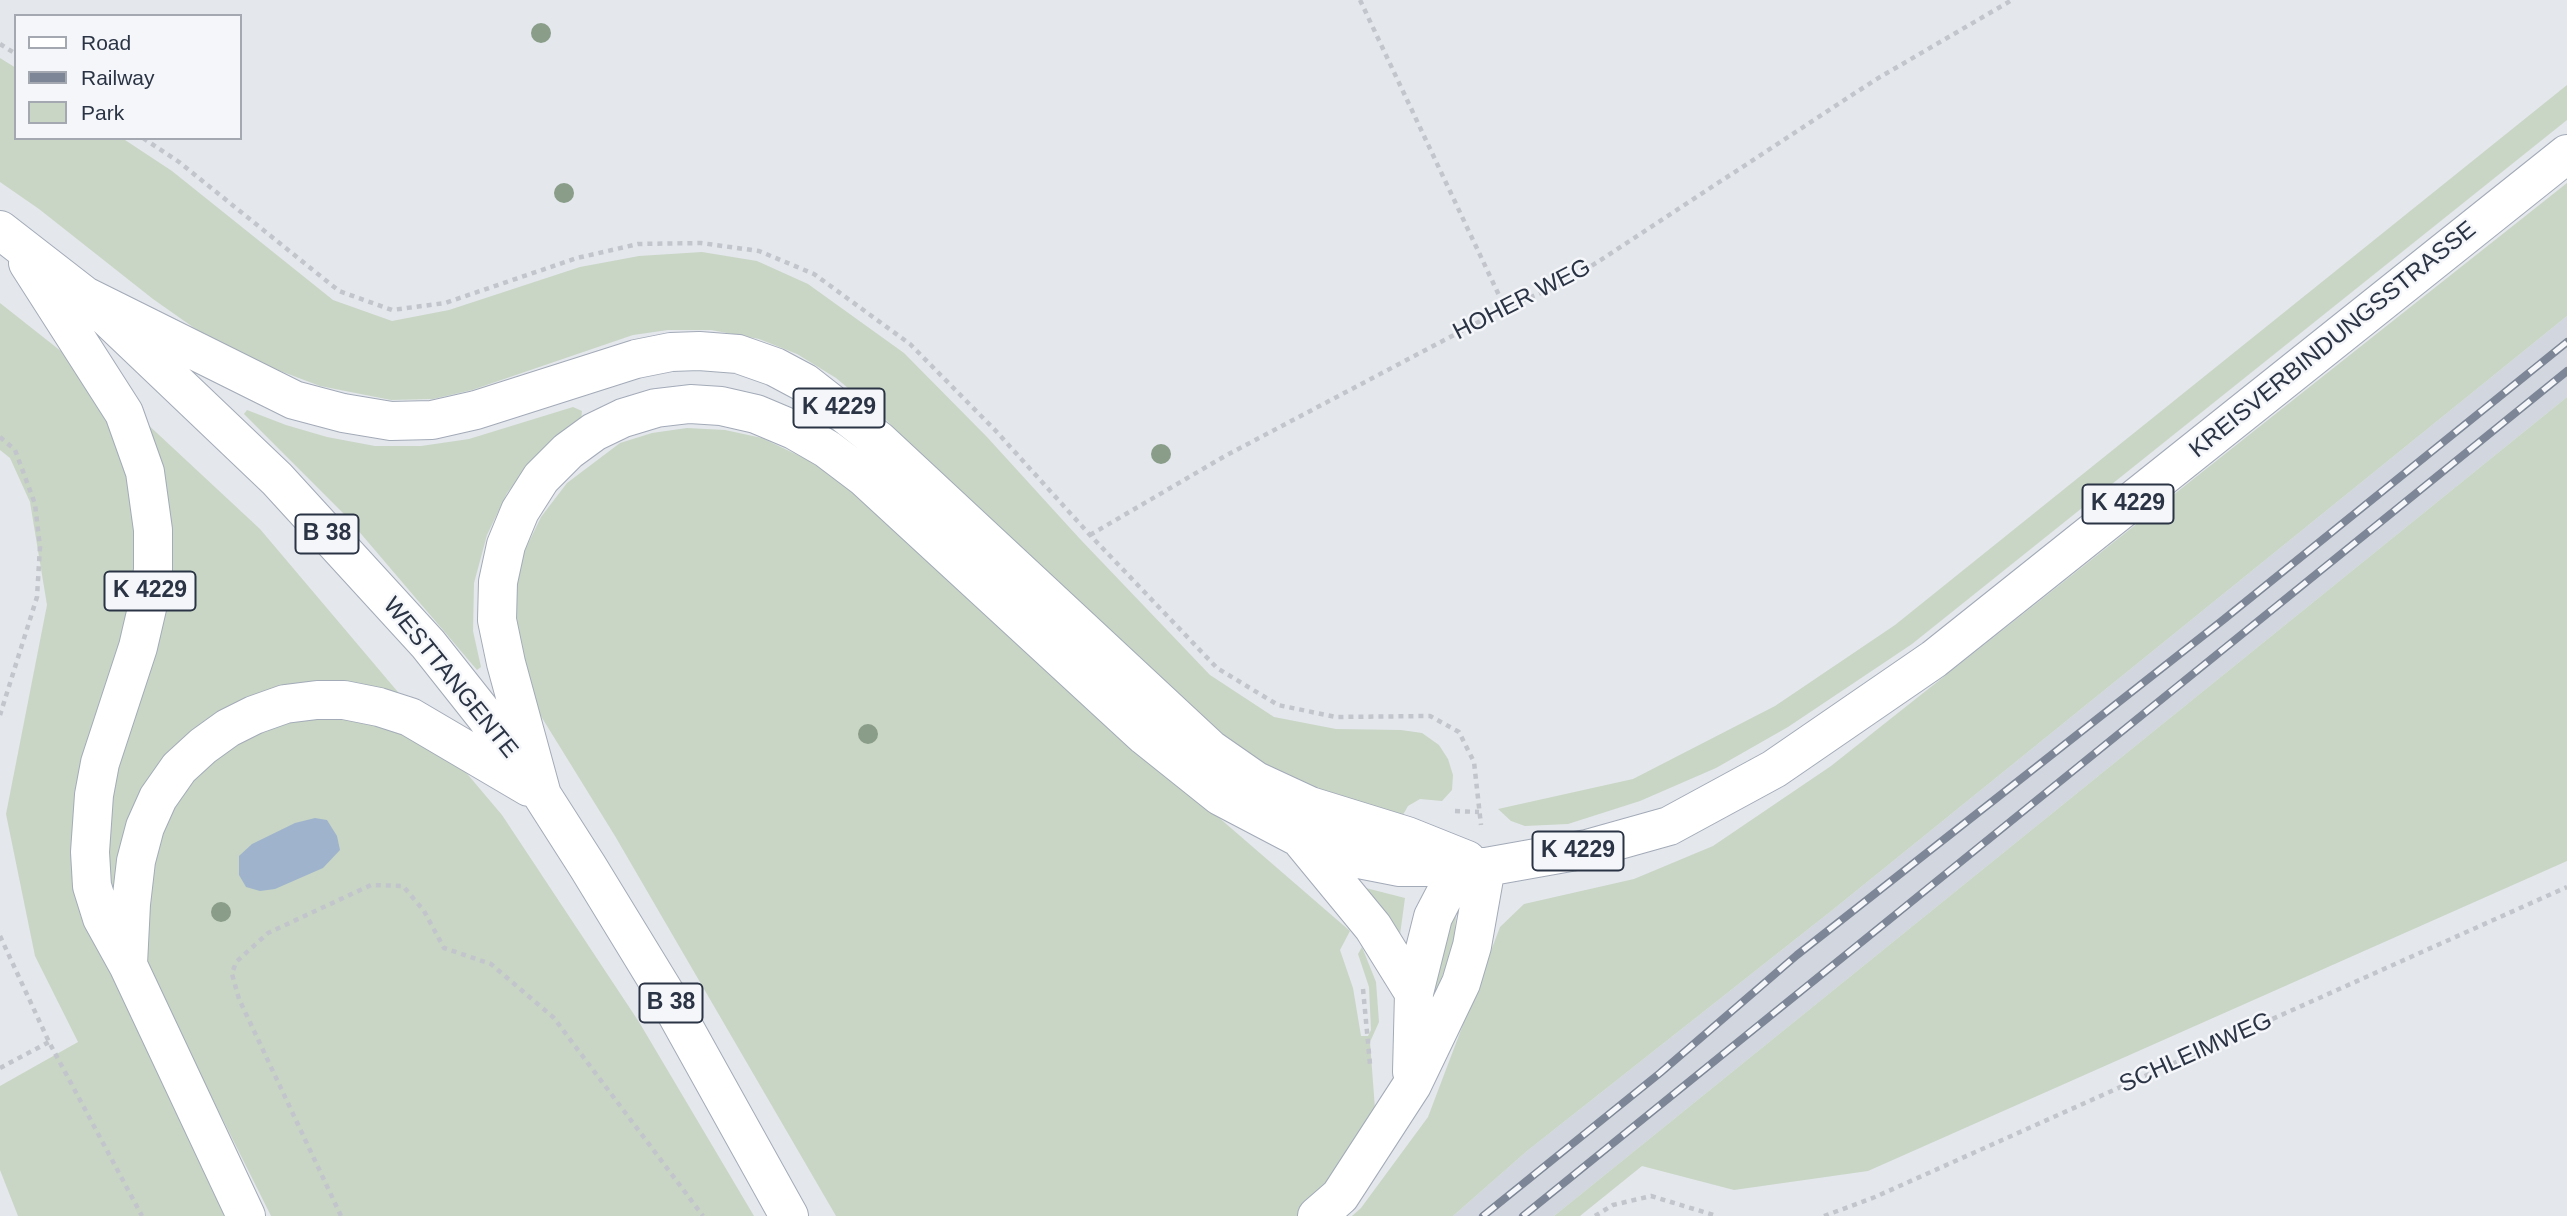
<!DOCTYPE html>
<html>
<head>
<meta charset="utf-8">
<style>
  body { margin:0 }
  #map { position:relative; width:2567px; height:1216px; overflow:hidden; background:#e4e7ec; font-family:Arial,sans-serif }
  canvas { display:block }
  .legend { position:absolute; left:14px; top:14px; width:228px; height:126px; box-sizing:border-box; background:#f4f6f9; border:2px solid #a4a8b1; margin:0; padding:9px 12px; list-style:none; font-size:21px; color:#2b3445 }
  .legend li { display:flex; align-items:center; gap:14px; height:35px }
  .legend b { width:35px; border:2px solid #a4a8b1 }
</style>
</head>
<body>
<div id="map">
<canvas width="2567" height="1216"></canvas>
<ul class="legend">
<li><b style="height:9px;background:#fff"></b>Road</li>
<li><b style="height:9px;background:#7d8696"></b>Railway</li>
<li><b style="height:19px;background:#c9d6c5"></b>Park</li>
</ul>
</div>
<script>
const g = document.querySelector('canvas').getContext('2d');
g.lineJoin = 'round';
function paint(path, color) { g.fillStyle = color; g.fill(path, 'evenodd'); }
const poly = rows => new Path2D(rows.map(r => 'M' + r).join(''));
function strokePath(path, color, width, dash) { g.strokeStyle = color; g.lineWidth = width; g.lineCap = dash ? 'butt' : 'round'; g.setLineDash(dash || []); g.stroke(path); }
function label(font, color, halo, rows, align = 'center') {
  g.font = font + ' Arial,sans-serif'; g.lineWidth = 5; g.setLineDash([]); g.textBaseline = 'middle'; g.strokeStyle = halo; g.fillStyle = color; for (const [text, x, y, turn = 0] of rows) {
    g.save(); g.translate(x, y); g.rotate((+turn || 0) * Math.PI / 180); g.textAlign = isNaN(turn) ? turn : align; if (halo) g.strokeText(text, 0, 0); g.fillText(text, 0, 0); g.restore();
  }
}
const built = poly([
  [2567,316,2567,397,1554,1216,1453,1216,1527,1151,1835,908]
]);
const green = poly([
  [0,58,16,68,16,138,122,138,172,171,333,300,392,321,449,310,580,267,639,256,702,252,757,261,808,284,904,353,987,437,1080,539,1210,675,1274,717,1336,729,1401,730,1422,733,1439,745,1448,759,1453,775,1452,790,1442,801,1420,799,1408,806,1400,820,1362,811,1212,739,885,419,836,378,797,354,759,339,711,330,668,330,633,335,472,390,433,399,391,400,320,386,267,366,207,337,153,299,39,209,0,182],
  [2567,85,2567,120,1912,644,1788,727,1716,768,1640,801,1568,824,1525,826,1511,821,1498,809,1633,779,1775,706,1895,625],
  [2567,183,2567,316,1835,908,1527,1151,1453,1216,1352,1216,1361,1208,1428,1117,1500,927,1524,904,1634,879,1713,846,1831,766],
  [0,303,114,393,260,529,502,815,639,1022,754,1216,271,1216,160,994,224,1216,18,1216,0,1170,0,1086,78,1042,35,956,6,814,47,605,30,502,10,458,0,450],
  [2567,397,2567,861,1868,1171,1734,1190,1642,1166,1580,1216,1554,1216],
  [573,407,582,411,581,420,537,456,507,493,487,535,474,583,473,631,481,667,477,670,345,515,244,414,247,410,286,425,327,437,375,446,421,446,469,439],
  [687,428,725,430,762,438,806,459,846,485,1202,803,1350,931,1340,950,1353,988,1361,1036,1368,1036,1371,1030,1369,987,1358,954,1362,947,1376,982,1379,1022,1370,1042,1375,1109,1310,1216,836,1216,615,836,539,713,515,631,516,593,523,554,541,517,567,483,620,443,652,433],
  [1358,886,1405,898,1399,942],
  [1456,915,1454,944,1423,1028,1441,942]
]);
const water = poly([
  [315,818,327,820,337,836,340,850,323,868,275,889,260,891,246,887,239,875,239,856,252,844,295,823]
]);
const path = poly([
  [1360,0,1505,308],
  [0,44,16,54],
  [143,138,179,162,339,291,392,310,445,303,577,258,638,244,701,243,759,251,814,274,910,344,995,430,1090,535,1217,668,1278,705,1336,717,1430,716,1459,732,1474,762,1481,825],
  [0,437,15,450,35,504,40,547,37,597,0,715],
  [1090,535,1225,456,1505,308,1567,282,1875,80,2012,0],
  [1455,811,1479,812],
  [0,936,49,1042,142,1216],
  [1363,989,1370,1064],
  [0,1068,49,1042],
  [341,1216,239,999,232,974,236,962,268,933,371,885,403,886,424,911,444,948,491,964,554,1018,703,1216],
  [1595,1216,1613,1205,1651,1196,1717,1216],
  [1824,1216,1875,1197,2567,887]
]);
const primary = poly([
  [0,230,85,296,277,479,428,644,485,716,542,795,588,867,665,993,789,1216],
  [28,263,124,413,145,472,153,530,153,570,148,604,138,647,100,763,94,795,90,852,92,886,102,918,128,965,246,1216],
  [85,296,294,400,343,413,391,421,432,420,476,410,636,359,671,352,699,351,738,354,775,367,805,383,878,440,1210,749,1256,781,1310,806,1407,836,1467,860],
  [542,795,506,663,497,620,498,582,506,545,520,511,541,478,568,451,594,432,623,418,656,408,690,404,721,406,756,414,794,430,827,449,864,477,1145,736,1220,796,1300,838,1354,858,1400,867,1486,867,1587,849,1669,826,1774,769,1934,659,2567,154],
  [1303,842,1373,927,1414,993],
  [128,964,131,904,136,861,145,827,158,798,179,768,203,746,228,728,254,715,285,704,317,700,344,700,379,707,410,717,529,787],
  [1412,1072,1414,993,1433,917,1445,894,1486,867],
  [1317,1216,1340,1196,1412,1085,1461,983,1472,946,1486,867]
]);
const rail = poly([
  [1483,1216,1660,1073,1797,955,2223,620,2567,342],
  [1523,1216,2567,371]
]);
const trees = [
  [541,33],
  [564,193],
  [1161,454],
  [868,734],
  [221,912]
];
const shields = [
  [839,408,91],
  [2128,504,91],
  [327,534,63],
  [150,591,91],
  [1578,851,91],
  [671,1003,63]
];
const shieldNames = [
  ["K 4229",839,408],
  ["K 4229",2128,504],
  ["B 38",327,534],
  ["K 4229",150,591],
  ["K 4229",1578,851],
  ["B 38",671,1003]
];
const streetNames = [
  ["HOHER WEG",1522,300,-27],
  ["KREISVERBINDUNGSSTRASSE",2333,340,-39],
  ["WESTTANGENTE",450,678,51],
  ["SCHLEIMWEG",2196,1053,-24]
];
paint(built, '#d2d6de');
paint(green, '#c9d6c5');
paint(water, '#9fb4cc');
strokePath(primary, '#a3abb8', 40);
strokePath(path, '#c2c5cb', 4.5, [5, 5]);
strokePath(primary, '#fff', 38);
strokePath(rail, '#7d8696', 8);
strokePath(rail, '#f4f6f9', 5, [16]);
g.fillStyle = '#899d89';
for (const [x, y] of trees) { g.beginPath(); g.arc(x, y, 10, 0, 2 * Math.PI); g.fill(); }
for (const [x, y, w] of shields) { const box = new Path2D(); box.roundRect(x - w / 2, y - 19.5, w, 39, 5); g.fillStyle = '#f4f6f9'; g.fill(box); strokePath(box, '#2b3445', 2); }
label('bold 23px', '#2b3445', null, shieldNames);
label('24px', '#2b3445', '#f4f6f9', streetNames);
</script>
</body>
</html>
